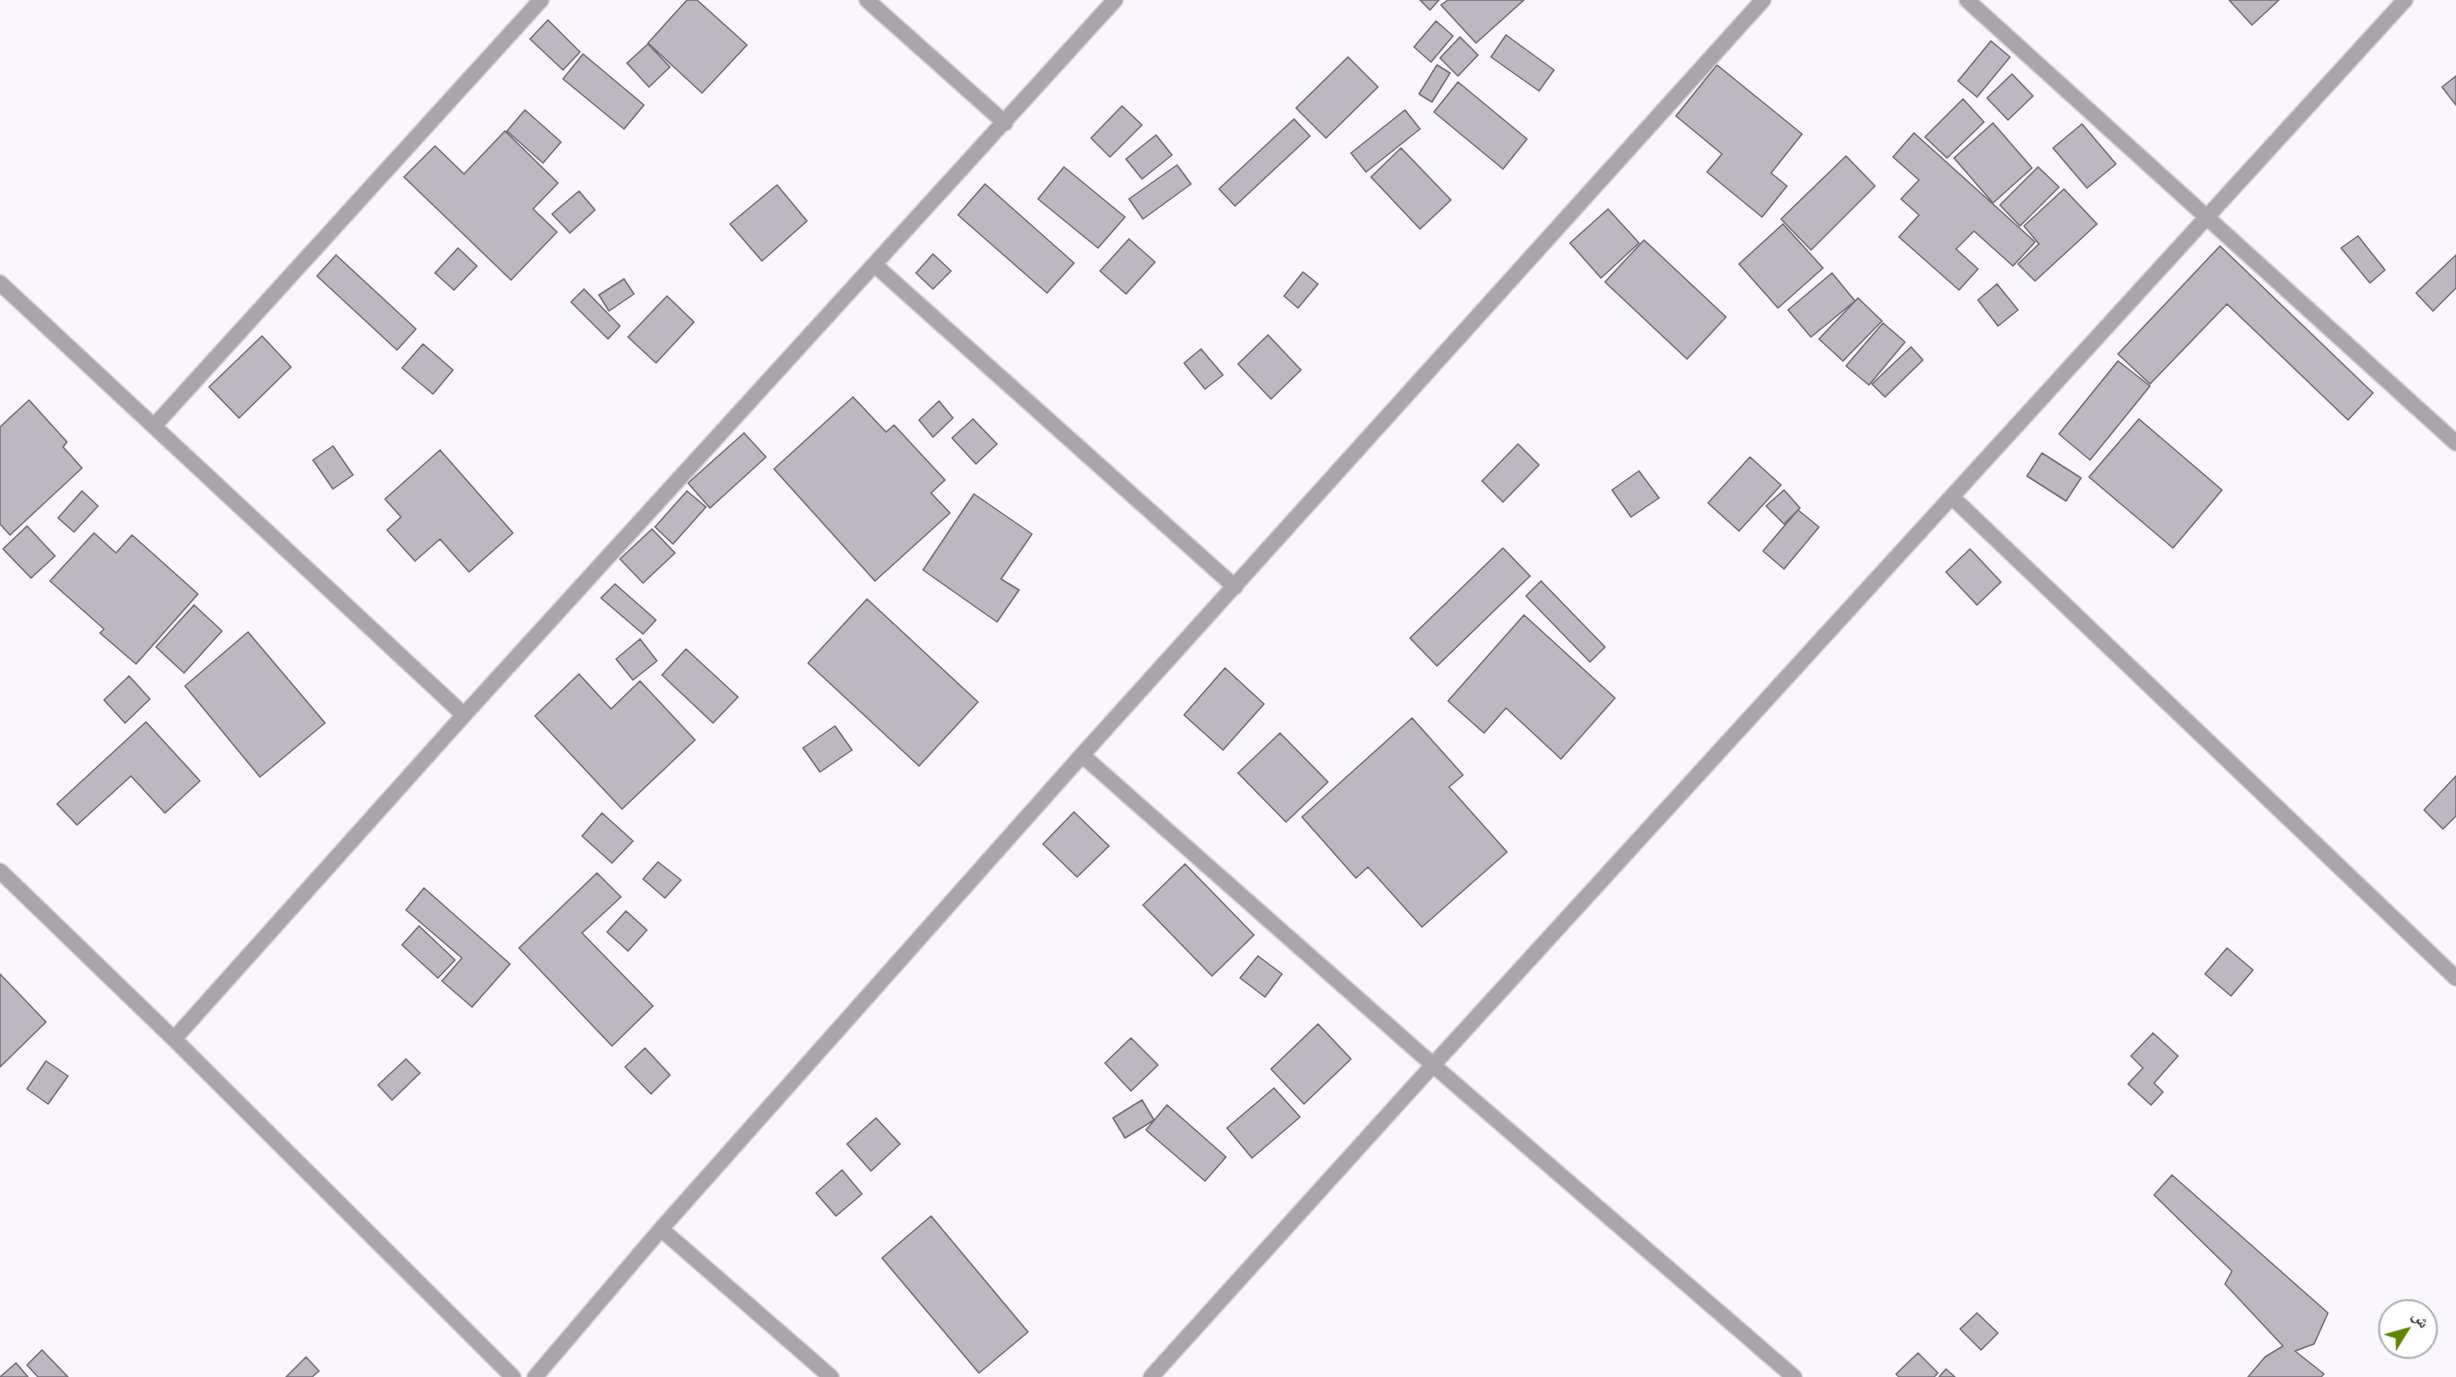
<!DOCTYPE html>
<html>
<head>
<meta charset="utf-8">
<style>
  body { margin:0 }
  #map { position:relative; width:2456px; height:1377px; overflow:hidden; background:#f9f6fe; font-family:"Space Grotesk","Noto Naskh Arabic",sans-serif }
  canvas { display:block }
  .north { position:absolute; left:2378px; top:1299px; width:60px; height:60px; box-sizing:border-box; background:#fff; border:2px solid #b1b0b2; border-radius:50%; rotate:53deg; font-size:16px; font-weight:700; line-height:24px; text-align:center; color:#3c3a3f }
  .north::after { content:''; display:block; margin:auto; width:21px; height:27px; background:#5f8405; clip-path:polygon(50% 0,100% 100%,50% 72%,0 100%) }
</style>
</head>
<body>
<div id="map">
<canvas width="2456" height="1377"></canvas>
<div class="north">ش</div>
</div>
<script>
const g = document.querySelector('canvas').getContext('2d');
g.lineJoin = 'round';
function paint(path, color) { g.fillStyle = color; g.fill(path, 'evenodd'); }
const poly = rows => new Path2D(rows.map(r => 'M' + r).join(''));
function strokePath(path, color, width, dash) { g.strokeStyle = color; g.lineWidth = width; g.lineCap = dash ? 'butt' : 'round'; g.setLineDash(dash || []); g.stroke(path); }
const building = poly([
  [687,0,697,0,747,45,702,93,648,43,687,0],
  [1420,0,1439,0,1430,10,1420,0],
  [1448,0,1524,0,1476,43,1441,5,1448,0],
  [2229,0,2279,0,2252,25,2229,0],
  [548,20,580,52,563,70,530,39,548,20],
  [1436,21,1453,36,1431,62,1414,47,1436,21],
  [1506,35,1554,70,1539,91,1491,57,1506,35],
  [1460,37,1478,55,1458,76,1440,58,1460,37],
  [1991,41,2010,57,1977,97,1958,81,1991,41],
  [648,44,670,67,649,87,627,63,648,44],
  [583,54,644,105,624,129,563,79,583,54],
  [1348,57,1378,87,1326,138,1296,108,1348,57],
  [1437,65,1450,73,1432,102,1419,94,1437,65],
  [1717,65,1802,134,1771,173,1787,186,1762,217,1707,172,1722,154,1676,116,1717,65],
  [2012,74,2033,96,2008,120,1987,98,2012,74],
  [2456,76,2456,105,2442,87,2456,76],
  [1458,82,1527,139,1503,169,1434,112,1458,82],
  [1963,99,1984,122,1947,158,1925,137,1963,99],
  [1122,106,1142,125,1110,157,1091,138,1122,106],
  [525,110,561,142,543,163,507,131,525,110],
  [1405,110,1420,129,1366,172,1351,153,1405,110],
  [1294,119,1310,136,1235,206,1219,189,1294,119],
  [1993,123,2032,168,1993,203,1954,158,1993,123],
  [2082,124,2116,164,2087,188,2053,148,2082,124],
  [505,131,558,183,533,209,557,232,511,280,404,177,435,146,464,174,505,131],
  [1914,133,2035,242,2013,266,1974,231,1956,249,1978,269,1959,290,1899,237,1919,215,1901,199,1919,180,1893,157,1914,133],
  [1156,135,1172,155,1142,179,1126,159,1156,135],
  [1401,148,1451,200,1420,229,1371,177,1401,148],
  [1846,156,1875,186,1811,250,1781,219,1846,156],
  [1177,165,1191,184,1143,219,1129,199,1177,165],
  [1064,167,1125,217,1098,248,1038,199,1064,167],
  [2038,167,2059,187,2020,226,2000,205,2038,167],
  [985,184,1074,263,1047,293,958,215,985,184],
  [777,185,807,221,762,261,730,224,777,185],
  [2064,189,2097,224,2035,281,2018,264,2039,244,2024,226,2064,189],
  [579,191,595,210,570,233,552,214,579,191],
  [1608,209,1639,243,1601,278,1570,243,1608,209],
  [1783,224,1823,268,1778,308,1739,264,1783,224],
  [2358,236,2385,270,2370,283,2341,248,2358,236],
  [1129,239,1155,262,1126,294,1100,271,1129,239],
  [1644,240,1726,317,1687,359,1605,282,1644,240],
  [2220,246,2373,393,2348,420,2227,304,2150,384,2118,354,2220,246],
  [458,248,477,266,454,290,435,273,458,248],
  [933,254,951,271,933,289,916,273,933,254],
  [336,255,416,329,397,350,317,276,336,255],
  [2456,255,2456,288,2433,311,2416,293,2456,255],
  [1303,272,1318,284,1298,308,1284,296,1303,272],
  [1832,273,1855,301,1811,337,1788,310,1832,273],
  [624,279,634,294,609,311,599,295,624,279],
  [1997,284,2018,310,1998,326,1978,300,1997,284],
  [584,289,620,326,608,339,571,302,584,289],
  [667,296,694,322,656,363,628,337,667,296],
  [1858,298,1882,321,1843,361,1819,339,1858,298],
  [1883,323,1905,342,1869,385,1846,366,1883,323],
  [1268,335,1301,370,1271,399,1238,364,1268,335],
  [262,336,291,367,239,418,209,387,262,336],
  [423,344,453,370,433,394,402,368,423,344],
  [1911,347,1923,360,1885,397,1872,384,1911,347],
  [1201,349,1223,375,1205,389,1184,363,1201,349],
  [2118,361,2150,386,2090,460,2059,434,2118,361],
  [853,397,886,432,894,425,945,480,931,493,950,513,875,581,774,469,853,397],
  [29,400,67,442,63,447,82,468,10,535,0,524,0,427,29,400],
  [939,401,953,418,933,437,919,420,939,401],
  [973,419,997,444,976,464,952,438,973,419],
  [2139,419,2222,490,2173,548,2089,477,2139,419],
  [744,433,766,457,710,508,688,483,744,433],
  [1518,444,1539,465,1503,502,1482,481,1518,444],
  [333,446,353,475,333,489,313,460,333,446],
  [440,450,513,533,469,572,440,539,415,561,387,530,401,517,385,499,440,450],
  [2042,453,2081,478,2066,501,2027,476,2042,453],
  [1750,457,1781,485,1739,531,1708,503,1750,457],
  [1639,471,1659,498,1631,517,1612,490,1639,471],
  [1784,490,1800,508,1784,524,1766,506,1784,490],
  [82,491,98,506,74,532,58,518,82,491],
  [687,491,706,507,673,544,655,527,687,491],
  [974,494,1032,534,1001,579,1019,590,997,622,923,570,974,494],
  [1798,510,1819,527,1784,569,1763,551,1798,510],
  [27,526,55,556,31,578,3,549,27,526],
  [652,529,675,553,643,583,620,559,652,529],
  [94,533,116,553,132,535,198,594,136,664,100,633,104,629,50,581,94,533],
  [1503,548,1530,576,1437,666,1410,638,1503,548],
  [1970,549,2001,582,1977,605,1946,572,1970,549],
  [1541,581,1605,647,1590,662,1526,596,1541,581],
  [615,584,656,620,643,634,601,598,615,584],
  [867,599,978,702,919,766,808,663,867,599],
  [194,605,222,631,184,673,156,647,194,605],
  [1524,615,1615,698,1561,759,1506,708,1484,733,1448,701,1524,615],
  [248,632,325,723,260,777,185,686,248,632],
  [640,639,657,661,633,680,616,659,640,639],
  [686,649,738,697,713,723,662,675,686,649],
  [1225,668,1264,704,1223,750,1184,715,1225,668],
  [579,674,611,709,640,681,695,740,622,809,535,716,579,674],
  [129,676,150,699,125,723,104,700,129,676],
  [1412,718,1463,775,1449,787,1507,852,1422,927,1368,867,1356,878,1302,817,1412,718],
  [146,722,200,781,165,813,131,776,77,825,57,804,146,722],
  [835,726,852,750,820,772,803,748,835,726],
  [1280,733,1328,782,1286,822,1238,773,1280,733],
  [2456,776,2456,816,2443,829,2424,810,2456,776],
  [1074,812,1109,846,1077,877,1043,844,1074,812],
  [602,813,633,841,612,863,582,836,602,813],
  [658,862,681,880,665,898,643,879,658,862],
  [1185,864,1254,935,1212,976,1143,905,1185,864],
  [597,873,621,897,582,933,653,1006,612,1046,519,948,597,873],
  [424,888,510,964,472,1007,442,981,462,958,406,910,424,888],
  [626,911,647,930,628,951,607,932,626,911],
  [419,926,455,960,438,978,402,945,419,926],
  [2227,948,2253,970,2231,996,2205,974,2227,948],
  [1258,956,1282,974,1265,997,1240,978,1258,956],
  [0,974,46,1022,0,1067,0,974],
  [1318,1024,1351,1059,1304,1104,1271,1069,1318,1024],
  [2153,1033,2178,1056,2154,1083,2163,1092,2151,1105,2128,1084,2143,1068,2131,1056,2153,1033],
  [1131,1038,1158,1065,1131,1091,1105,1063,1131,1038],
  [645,1048,670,1075,651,1094,625,1067,645,1048],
  [406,1059,420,1073,392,1100,378,1085,406,1059],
  [46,1061,68,1076,48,1104,27,1089,46,1061],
  [1274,1088,1300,1117,1252,1158,1227,1128,1274,1088],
  [1142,1100,1154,1120,1125,1138,1113,1118,1142,1100],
  [1167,1105,1226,1157,1205,1181,1146,1130,1167,1105],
  [876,1118,900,1144,871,1171,847,1144,876,1118],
  [842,1170,862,1194,836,1216,816,1193,842,1170],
  [2172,1175,2328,1313,2314,1344,2295,1351,2324,1374,2321,1377,2248,1377,2265,1357,2283,1346,2225,1284,2232,1271,2154,1195,2172,1175],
  [931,1216,1028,1332,979,1373,882,1258,931,1216],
  [1977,1313,1998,1333,1981,1350,1960,1329,1977,1313],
  [42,1350,68,1377,38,1377,27,1365,42,1350],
  [1918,1353,1938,1373,1934,1377,1899,1377,1896,1374,1918,1353],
  [306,1357,319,1371,312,1377,286,1377,306,1357],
  [16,1363,28,1377,0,1377,16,1363],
  [1946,1369,1955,1377,1939,1377,1946,1369]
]);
const minor = poly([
  [867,0,1005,123],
  [1967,0,2456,443],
  [876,266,1235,587],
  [0,283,464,715],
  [154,426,541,0],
  [1953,498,2456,978],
  [1082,755,1433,1065,1794,1377],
  [0,871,174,1039,513,1377],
  [174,1039,464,715,1115,0],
  [661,1229,831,1377],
  [535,1377,661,1229,1082,755,1763,0],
  [1151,1377,1433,1065,2405,0]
]);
paint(building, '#bcb7c3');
strokePath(building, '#756f7b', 1.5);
strokePath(minor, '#d3d0d8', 18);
strokePath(minor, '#a8a6ab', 15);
</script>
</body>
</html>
